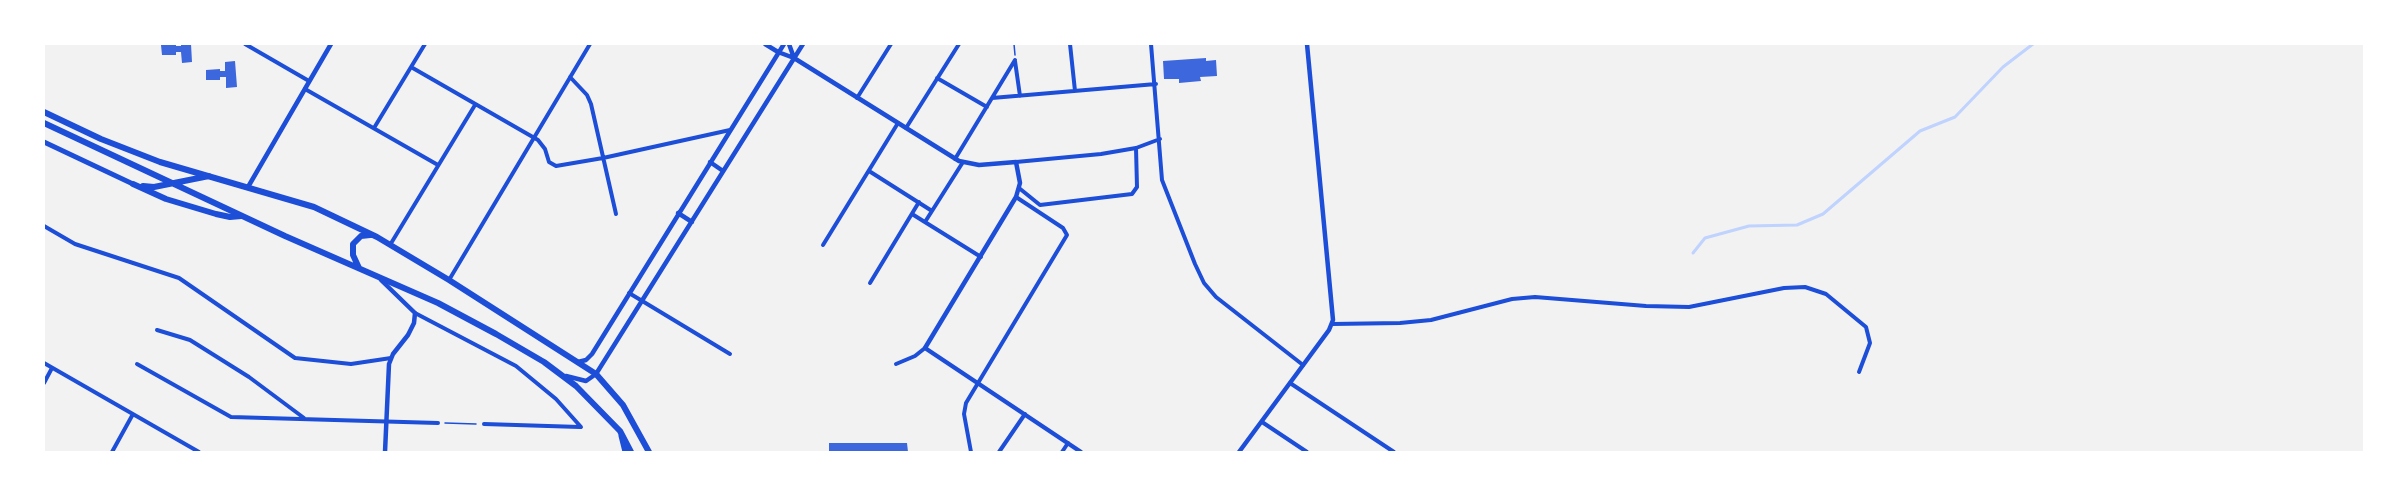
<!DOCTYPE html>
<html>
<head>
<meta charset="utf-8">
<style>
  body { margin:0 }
  #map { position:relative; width:2408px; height:496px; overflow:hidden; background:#f2f2f2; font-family:"Fira Sans Condensed",sans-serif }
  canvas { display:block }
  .frame { position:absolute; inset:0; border:45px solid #fff; pointer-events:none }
</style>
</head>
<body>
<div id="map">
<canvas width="2408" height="496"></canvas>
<div class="frame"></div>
</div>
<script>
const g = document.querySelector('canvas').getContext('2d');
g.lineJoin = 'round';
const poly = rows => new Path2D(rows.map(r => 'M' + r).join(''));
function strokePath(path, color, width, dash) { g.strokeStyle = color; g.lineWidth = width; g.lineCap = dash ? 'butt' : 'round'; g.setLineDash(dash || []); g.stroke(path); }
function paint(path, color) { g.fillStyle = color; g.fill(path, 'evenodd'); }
const stream = poly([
  [1693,253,1705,238,1749,226,1797,225,1823,214,1920,131,1955,117,2003,67,2033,44]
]);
const building = poly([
  [176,44,176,46,181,46,181,44,191,44,192,62,182,63,181,52,176,52,176,55,162,55,161,45],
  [1206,58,1206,61,1216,60,1217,76,1200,77,1201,81,1179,83,1179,79,1164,79,1163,61],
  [235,61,237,87,226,88,226,77,220,77,220,80,206,80,206,70,220,69,220,71,225,71,225,62],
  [829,443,907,443,908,452,829,452]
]);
const path = poly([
  [1014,44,1015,55],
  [445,423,476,424]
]);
const minor = poly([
  [245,44,309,81],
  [1070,44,1075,91],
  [1151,44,1162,180,1195,264,1204,283,1216,297,1303,365],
  [1015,61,1020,96],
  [411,67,538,140,545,149,549,162,556,166,603,158,730,130],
  [570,77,587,95,591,104,616,214],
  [937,78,987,107],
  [305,89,438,165],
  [857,98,891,44],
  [992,98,1156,84],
  [374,128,425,44],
  [906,128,959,44],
  [955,159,1015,60],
  [1016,162,1101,154,1136,148,1160,139],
  [869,171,932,211],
  [1019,188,1040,205,1132,194,1137,187,1136,148],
  [912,214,981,257],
  [925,222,963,162],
  [44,226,75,244,179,278,295,358,351,364,391,358],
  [390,245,475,105],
  [823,245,898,123],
  [449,280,590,44],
  [870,283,919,202],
  [629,293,730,354],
  [415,313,516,366,556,399,581,427],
  [1332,324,1400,323,1431,320,1512,299,1535,297,1646,306,1689,307,1784,288,1805,287,1826,294,1866,327,1870,343,1859,372],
  [157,330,190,340,249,377,304,418],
  [44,363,199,452],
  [137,364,231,417,438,423],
  [896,364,915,356,925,348],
  [44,383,52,368],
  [1290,383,1394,452],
  [1262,422,1307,452],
  [484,424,580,427],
  [112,452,133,414],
  [971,452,964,414,966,403,1067,235,1063,228,1016,197],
  [999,452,1025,414],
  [1062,452,1068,443]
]);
const tertiary = poly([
  [765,44,778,52,794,58,959,161,979,165,1016,162,1020,183,1016,197,925,348,1081,452],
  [789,44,794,58],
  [710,162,723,171],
  [248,187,331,44],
  [678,213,692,222],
  [381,280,415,313,414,323,408,335,393,354,389,364,385,452],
  [578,362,586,360,592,354,784,44],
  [566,376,586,381,596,374,803,44],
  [1239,452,1329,330,1333,320,1307,44]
]);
const secondary = poly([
  [44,142,133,184],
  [621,436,625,452]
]);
const primary = poly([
  [44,112,101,139,160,162,314,207,377,237,449,280,596,374,623,405,649,452],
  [44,123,285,236,438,303,496,334,544,362,576,386,620,431,631,452],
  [133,184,166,199,216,214,230,217,241,216],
  [143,186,154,187,209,176],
  [359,268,353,255,353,244,361,236,370,235]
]);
strokePath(stream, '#bfd3fe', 3);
paint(building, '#3d67dc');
strokePath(path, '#1d4ed8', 1.5);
strokePath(minor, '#1d4ed8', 4);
strokePath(tertiary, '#1d4ed8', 4.5);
strokePath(secondary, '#1d4ed8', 5);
strokePath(primary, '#1d4ed8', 6);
</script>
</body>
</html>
